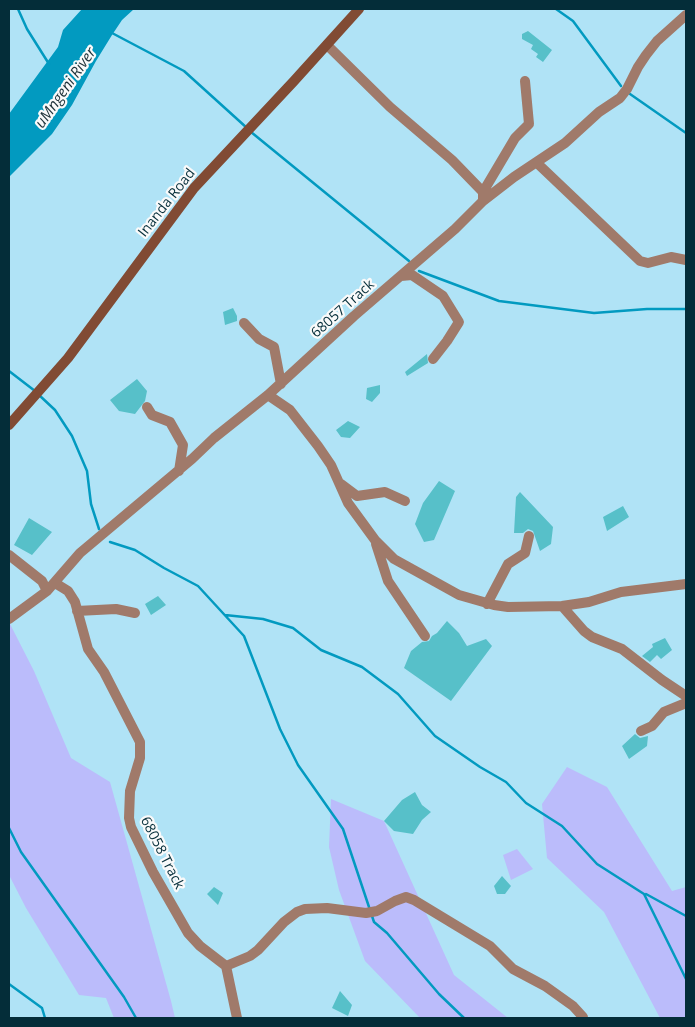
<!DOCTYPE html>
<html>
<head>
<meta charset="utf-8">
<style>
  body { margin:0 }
  #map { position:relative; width:695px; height:1027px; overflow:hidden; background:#b0e3f6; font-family:"Open Sans",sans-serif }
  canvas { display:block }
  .frame { position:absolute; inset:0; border:10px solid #042d39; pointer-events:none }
</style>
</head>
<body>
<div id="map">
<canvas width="695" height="1027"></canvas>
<div class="frame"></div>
</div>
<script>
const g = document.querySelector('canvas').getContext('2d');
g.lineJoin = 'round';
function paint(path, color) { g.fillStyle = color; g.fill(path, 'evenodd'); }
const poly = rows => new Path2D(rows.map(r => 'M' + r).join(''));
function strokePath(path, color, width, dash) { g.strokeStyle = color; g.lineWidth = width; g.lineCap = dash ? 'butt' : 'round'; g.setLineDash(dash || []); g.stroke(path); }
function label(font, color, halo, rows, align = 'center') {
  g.font = font + ' "Open Sans",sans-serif'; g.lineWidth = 4.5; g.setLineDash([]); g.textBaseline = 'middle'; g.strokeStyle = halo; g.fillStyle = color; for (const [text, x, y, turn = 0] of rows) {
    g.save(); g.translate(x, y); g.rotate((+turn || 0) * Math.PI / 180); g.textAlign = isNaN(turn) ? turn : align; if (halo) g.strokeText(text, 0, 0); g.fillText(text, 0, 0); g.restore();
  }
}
const green = poly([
  [9,622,34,671,71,758,110,782,171,1001,175,1018,114,1018,106,998,79,995,26,908,9,875],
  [567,767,607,787,672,891,686,887,686,1018,660,1018,604,912,547,858,542,804],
  [331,799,384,821,454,975,508,1018,420,1018,365,961,339,890,329,847],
  [517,849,533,869,511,880,503,855]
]);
const water = poly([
  [82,9,134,9,122,20,112,35,96,61,72,105,52,134,9,177,9,114,58,47,63,30]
]);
const stream = poly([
  [18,9,27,29,49,64],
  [556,9,573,21,621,86],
  [112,33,184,71,247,128],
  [630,94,686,133],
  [251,132,409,261],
  [419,271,499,301,594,313,647,309,686,309],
  [9,371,35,391],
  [39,395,55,410,72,436,87,471,91,504,99,529],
  [110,542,135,550,164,568,198,586,244,636,280,729,298,765,343,829,370,910],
  [225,615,263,619,293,628,321,650,362,667,398,694,435,736,480,767,506,782,526,803,562,826,597,864,644,894,686,979],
  [9,828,21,852,124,997,136,1018],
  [646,894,686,916],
  [372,916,374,922,387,933,439,994,464,1018],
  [9,984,42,1008,45,1018]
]);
const building = poly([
  [528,31,552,50,543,62,536,57,538,54,531,49,533,45,522,39,522,34],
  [233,308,237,316,237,321,225,325,223,312],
  [427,354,428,363,407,376,405,372],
  [137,379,147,391,145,401,135,414,119,411,110,400],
  [380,385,380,393,372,402,366,399,367,388],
  [348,421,360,427,350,438,341,437,336,430],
  [439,481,455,491,434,540,424,542,415,524,423,503],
  [520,492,553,527,551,544,540,551,533,531,528,529,523,533,514,533,516,497],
  [623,506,629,517,607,531,603,517],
  [29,518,52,532,32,555,14,545],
  [158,596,166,605,151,615,145,604],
  [447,621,459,633,467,646,486,639,492,646,451,701,404,668,411,651,422,642,429,641,432,636,437,633],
  [665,638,672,650,661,659,657,655,650,662,642,656,653,647,652,644],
  [635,734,640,738,648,736,647,746,629,759,622,746],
  [415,792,422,805,431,812,422,820,413,834,394,831,384,821,402,800],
  [502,876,511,886,505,894,497,894,494,886],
  [214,887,223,893,218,905,207,894],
  [340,991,352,1005,348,1016,332,1008]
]);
const street = poly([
  [327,45,390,107,452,160,483,192,483,201],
  [537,163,640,261,648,263,671,257,686,260],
  [483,192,515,138,529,124,525,81],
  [401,276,412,275,443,296,459,322,447,341,433,359],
  [244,323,259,339,274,347,281,384],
  [268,395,290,410,318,446,331,465,348,503,375,540,394,559,459,595,494,605,508,607,562,606,589,602,621,592,686,584],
  [147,407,152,415,170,422,183,445,179,471],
  [341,484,357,496,385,492,405,501],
  [376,544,388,581,425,636],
  [9,555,42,581,47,591],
  [55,583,68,591,75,602,88,649,104,672,140,742,140,758,130,791,129,818,131,827,153,872,188,933,200,946,226,966,237,1018],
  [487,604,508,564,525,553,529,536],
  [562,606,584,631,592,637,622,649,662,680,686,696],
  [77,611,116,609,135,613],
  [9,619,47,591,80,553,192,459,214,438,268,395,354,316,455,229,483,201,514,177,565,143,599,112,620,98,627,89,638,67,646,55,657,41,686,15],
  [641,731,652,726,664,712,686,703],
  [226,966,250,956,258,950,284,922,297,912,305,909,327,908,366,913,377,911,395,901,406,897,414,900,490,946,513,969,545,986,573,1006,583,1017]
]);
const secondary = poly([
  [9,425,68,358,194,188,294,81,359,9]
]);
const streetNames = [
  ["Inanda Road",167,203,-52],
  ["68057 Track",343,309,-42],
  ["68058 Track",162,853,63]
];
const waterNames = [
  ["uMngeni River",66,88,-55]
];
paint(green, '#bbbcfb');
paint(water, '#029ac0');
strokePath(stream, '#029ac0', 2.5);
paint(building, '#57c0c9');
strokePath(street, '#a07a6a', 10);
strokePath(secondary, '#814b34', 10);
label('14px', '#042d39', '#fafafa', streetNames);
label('italic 15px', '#1d3139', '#fafafa', waterNames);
</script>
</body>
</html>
